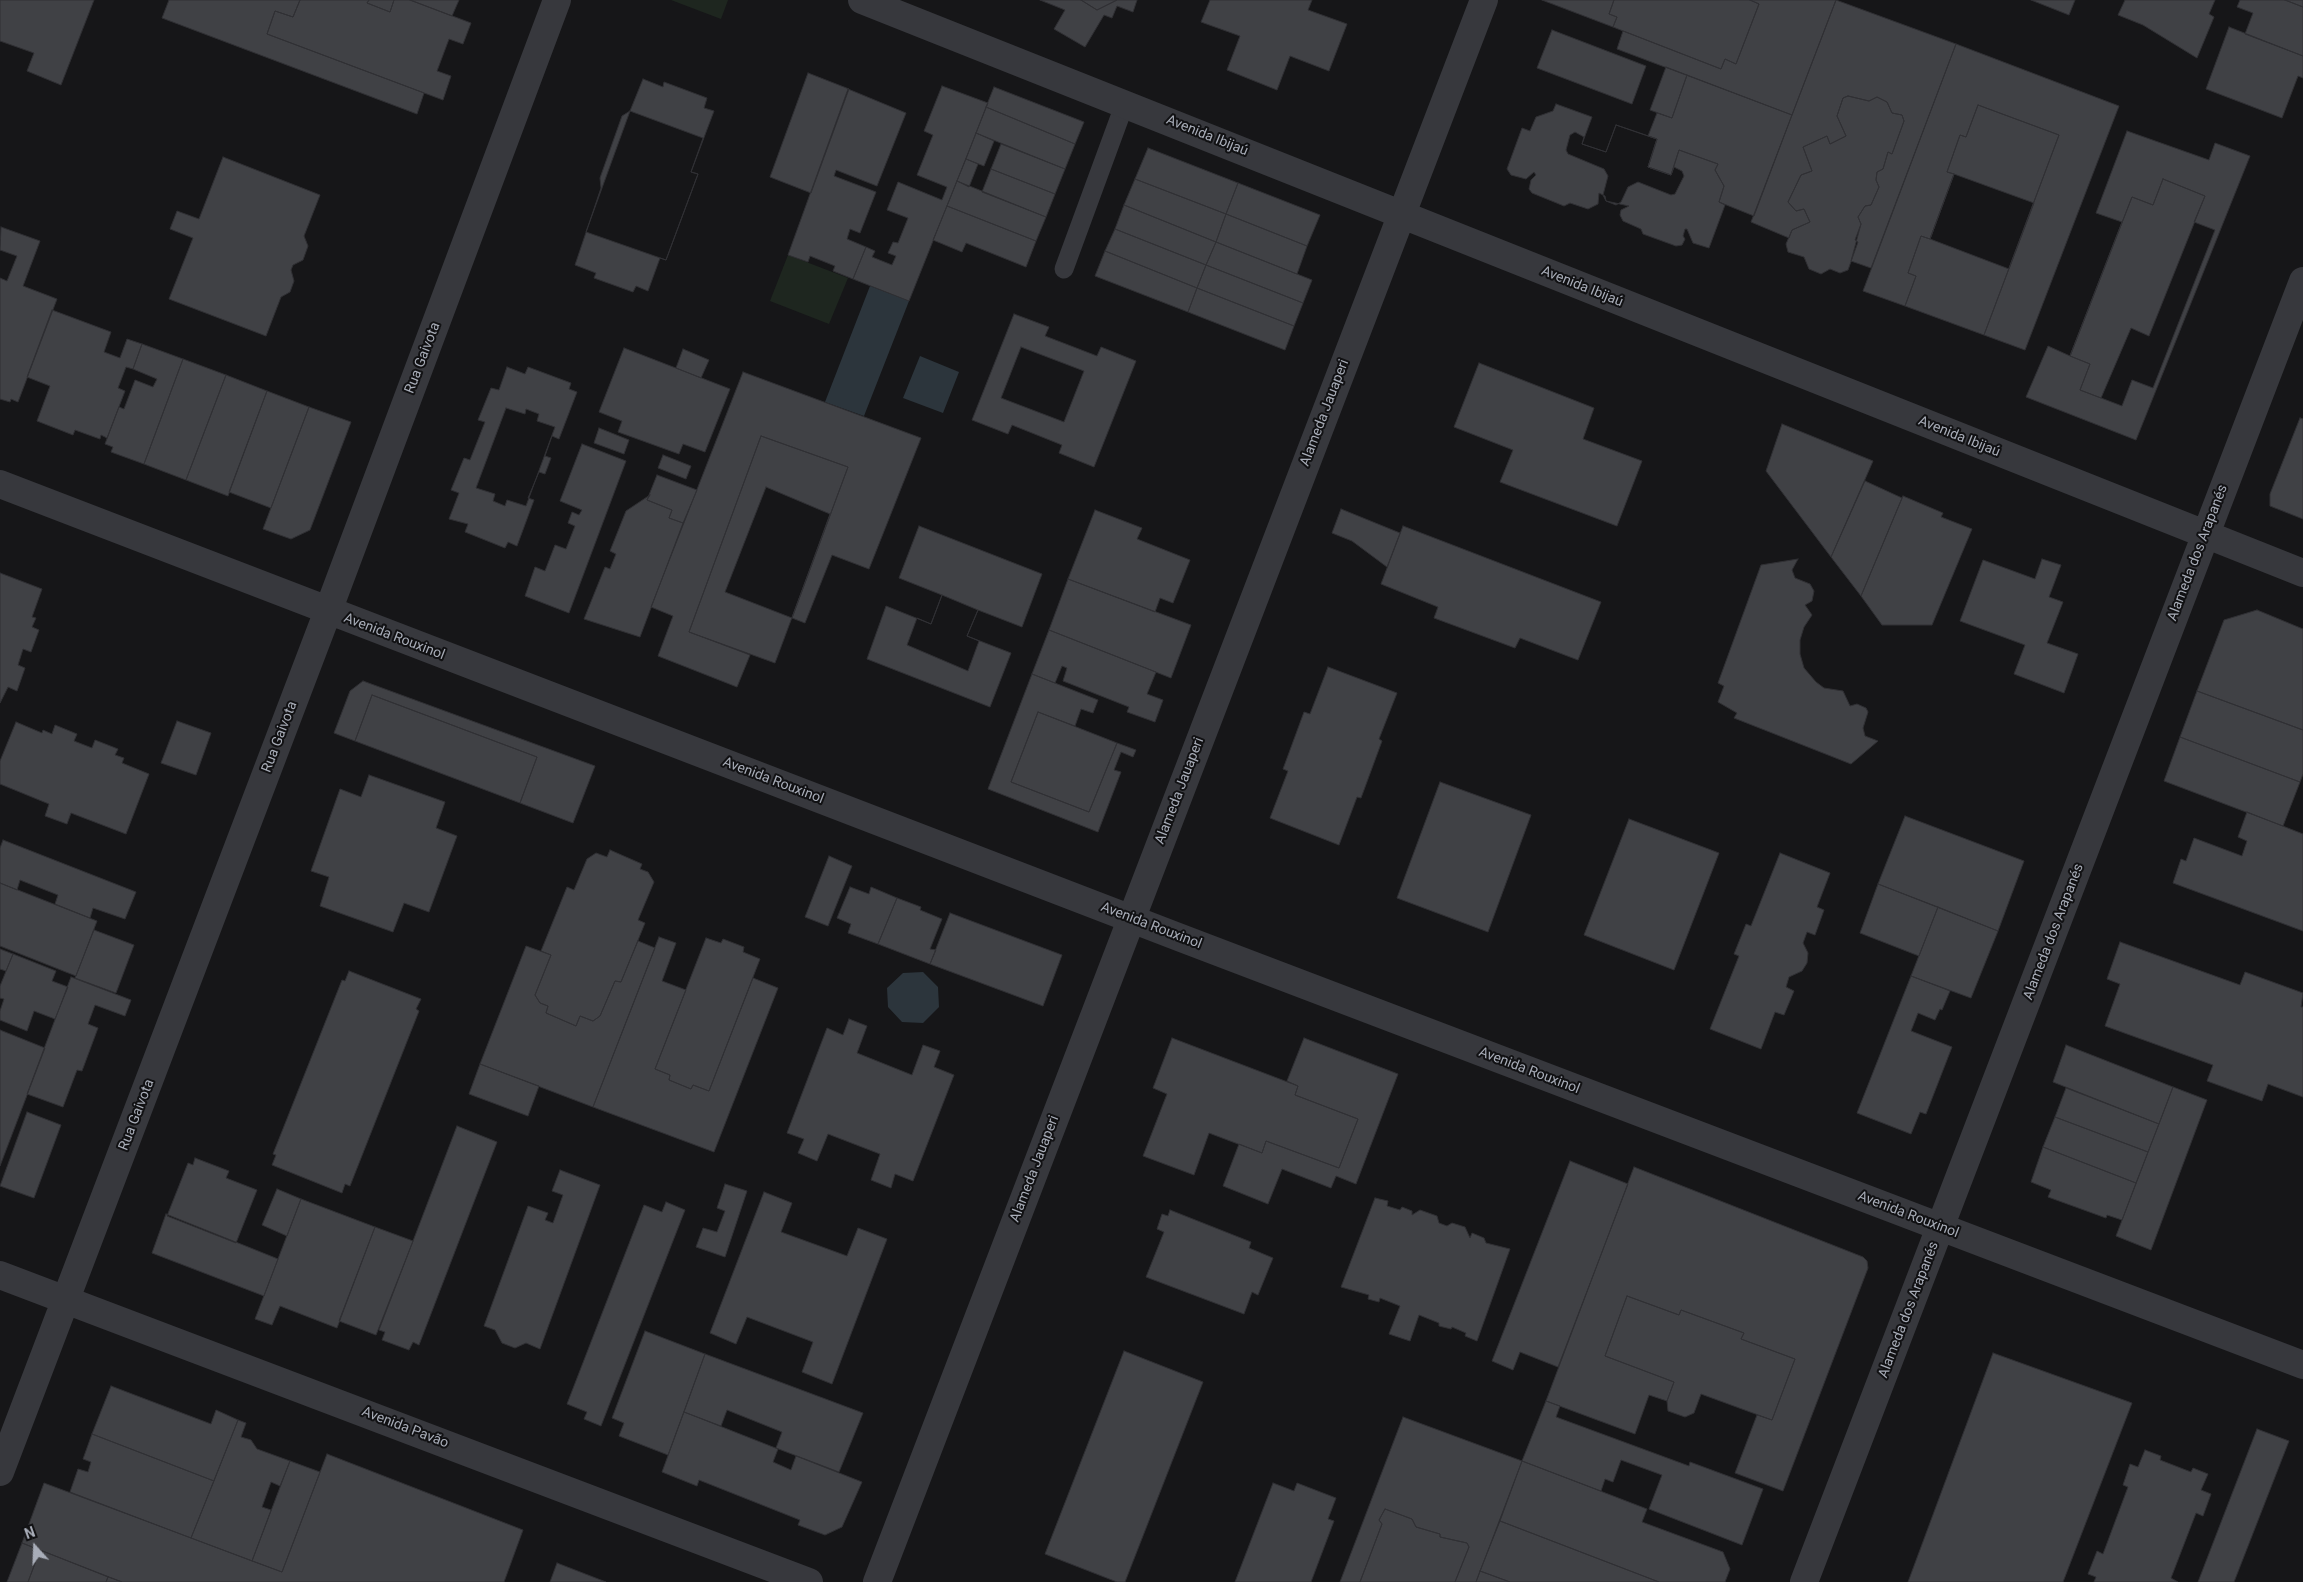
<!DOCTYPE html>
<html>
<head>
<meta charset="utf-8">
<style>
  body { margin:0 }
  #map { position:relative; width:2303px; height:1582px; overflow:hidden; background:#161618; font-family:Roboto,sans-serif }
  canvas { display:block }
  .north { position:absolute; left:10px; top:1522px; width:50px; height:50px; -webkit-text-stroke:4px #111113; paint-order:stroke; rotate:340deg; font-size:14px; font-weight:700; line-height:20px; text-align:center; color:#a8adb8 }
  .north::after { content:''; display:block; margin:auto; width:18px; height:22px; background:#a8adb8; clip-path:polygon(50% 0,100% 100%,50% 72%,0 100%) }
</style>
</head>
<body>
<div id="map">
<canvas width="2303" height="1582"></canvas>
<div class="north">N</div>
</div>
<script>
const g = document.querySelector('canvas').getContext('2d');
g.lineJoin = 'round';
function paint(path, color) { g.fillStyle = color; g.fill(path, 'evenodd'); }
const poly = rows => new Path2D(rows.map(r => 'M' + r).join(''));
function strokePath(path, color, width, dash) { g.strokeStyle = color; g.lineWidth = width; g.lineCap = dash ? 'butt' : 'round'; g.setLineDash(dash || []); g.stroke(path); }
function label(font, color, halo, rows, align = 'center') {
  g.font = font + ' Roboto,sans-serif'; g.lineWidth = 4; g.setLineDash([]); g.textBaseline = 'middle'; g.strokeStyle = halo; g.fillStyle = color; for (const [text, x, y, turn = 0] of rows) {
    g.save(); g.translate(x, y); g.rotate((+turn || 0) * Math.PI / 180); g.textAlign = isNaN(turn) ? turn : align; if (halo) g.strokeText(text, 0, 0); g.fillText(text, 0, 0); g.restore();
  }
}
const green = poly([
  [671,0,728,0,721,19],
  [788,255,848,278,829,324,770,301]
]);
const water = poly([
  [870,286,909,301,864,416,825,402],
  [920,356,959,372,943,413,903,398],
  [923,972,938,987,939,1007,923,1023,902,1022,888,1007,887,988,903,973]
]);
const building = poly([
  [0,0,94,0,61,85,27,71,34,53,0,41,0,0],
  [169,0,300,0,293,17,275,11,267,34,424,93,417,114,162,18,169,0],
  [300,0,369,0,367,3,390,12,394,0,410,0,471,23,463,44,449,39,437,71,451,76,443,100,267,34,275,11,293,17,300,0],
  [369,0,394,0,390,12,367,3,369,0],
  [410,0,459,0,452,16,410,0],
  [1040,0,1081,0,1097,10,1117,0,1137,0,1133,12,1117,6,1112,18,1104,15,1085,47,1054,29,1065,10,1040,0],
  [1081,0,1117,0,1097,10,1081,0],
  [1210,0,1312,0,1308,10,1347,24,1329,71,1290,56,1277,90,1227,70,1240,36,1201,22,1210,0],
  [1542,0,1614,0,1609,14,1617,17,1613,27,1542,0],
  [1614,0,1750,0,1759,4,1736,64,1725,59,1721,69,1613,27,1617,17,1609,14,1614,0],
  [1750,0,1836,0,1792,115,1617,49,1623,31,1721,69,1725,59,1736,64,1759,4,1750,0],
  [1836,0,1956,44,1871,268,1851,261,1861,224,1858,217,1865,206,1871,205,1879,187,1876,180,1877,172,1883,169,1888,152,1892,154,1904,121,1902,115,1892,113,1887,102,1877,97,1869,101,1848,96,1843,98,1837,116,1846,136,1830,144,1827,136,1803,147,1812,171,1801,175,1788,202,1796,211,1804,209,1810,222,1792,230,1789,238,1751,222,1836,0],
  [2031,0,2075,0,2069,15,2031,0],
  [2125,0,2215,0,2209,14,2214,17,2197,58,2143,25,2118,15,2125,0],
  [2240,0,2285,0,2303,7,2303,56,2245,34,2253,13,2237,7,2240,0],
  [2285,0,2303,0,2303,7,2285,0],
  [2229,27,2303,56,2303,78,2298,76,2282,118,2206,89,2229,27],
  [1552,30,1646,66,1632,104,1537,68,1552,30],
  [1956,44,2119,106,2025,350,1984,335,2059,135,1978,105,1966,137,1960,135,1947,172,1954,174,1930,239,1921,236,1908,273,1916,276,1905,306,1863,291,1956,44],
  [1666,67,1687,75,1672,118,1650,110,1666,67],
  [808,73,849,89,811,193,770,177,808,73],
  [1687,75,1792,115,1754,216,1719,202,1724,186,1715,170,1718,164,1679,150,1671,175,1648,167,1657,139,1648,136,1657,113,1672,118,1687,75],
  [643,79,663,87,664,82,707,98,704,108,714,111,691,172,698,174,666,260,660,258,648,291,636,286,633,292,594,278,596,273,575,265,601,188,600,178,622,116,630,111,643,79],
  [942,86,988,103,909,301,853,279,866,247,875,251,872,257,892,265,896,256,888,253,893,242,898,243,908,218,887,210,898,182,942,200,947,187,917,175,933,135,924,131,942,86],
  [994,87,1084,122,1075,144,986,107,994,87],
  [848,89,906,113,877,186,836,170,834,176,876,192,860,233,850,229,847,239,866,247,853,279,833,271,835,266,810,256,808,262,788,255,848,89],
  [1848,96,1869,101,1877,97,1887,102,1892,113,1902,115,1904,121,1892,154,1888,152,1883,169,1877,172,1876,180,1879,187,1871,205,1865,206,1858,217,1861,224,1855,240,1858,242,1848,270,1840,273,1830,269,1821,274,1809,269,1804,257,1788,252,1786,244,1792,230,1810,222,1804,209,1796,211,1788,202,1801,175,1812,171,1803,147,1827,136,1830,144,1846,136,1837,116,1843,98,1848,96],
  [1556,104,1592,117,1582,144,1606,152,1616,125,1657,139,1648,167,1671,175,1679,150,1718,164,1715,170,1724,186,1719,202,1725,205,1709,248,1693,243,1687,229,1685,229,1683,236,1685,239,1682,245,1676,246,1643,234,1641,229,1623,221,1620,215,1621,210,1629,206,1606,201,1605,196,1599,193,1598,204,1588,209,1570,203,1564,206,1532,193,1529,189,1531,180,1536,175,1534,172,1526,179,1511,175,1507,169,1522,128,1530,131,1536,117,1553,111,1556,104],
  [1978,105,2059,135,1984,335,1905,306,1916,276,1908,273,1921,236,1930,239,1954,174,1947,172,1960,135,1966,137,1978,105],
  [986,107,1075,144,1065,169,976,133,986,107],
  [630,111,703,138,691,172,698,174,666,260,586,232,630,111],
  [1616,125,1657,139,1648,167,1671,175,1674,167,1682,171,1684,176,1675,194,1671,195,1638,182,1628,187,1621,202,1616,205,1606,201,1603,195,1608,176,1604,169,1568,154,1566,150,1570,135,1575,132,1584,137,1582,144,1606,152,1616,125],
  [2127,131,2209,160,2215,143,2250,156,2136,440,2026,397,2048,346,2070,356,2122,222,2096,213,2127,131],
  [976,133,994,141,984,166,966,159,976,133],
  [1001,144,1065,169,1055,194,991,169,1001,144],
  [1148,148,1238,183,1226,214,1135,179,1148,148],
  [223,157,320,195,304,236,308,246,303,260,293,265,291,270,294,281,290,292,281,297,266,336,169,299,193,238,170,229,177,211,199,219,223,157],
  [966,159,978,164,969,187,957,181,966,159],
  [991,169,1055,194,1046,217,982,192,991,169],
  [1954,174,2034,203,2009,269,1930,239,1954,174],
  [1135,179,1226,214,1216,242,1124,205,1135,179],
  [2163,179,2205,196,2194,222,2215,230,2153,388,2132,380,2122,406,2080,390,2090,364,2070,356,2132,197,2153,205,2163,179],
  [2163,179,2205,196,2149,336,2131,328,2101,398,2080,390,2090,364,2070,356,2132,197,2153,205,2163,179],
  [957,181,1046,217,1036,241,947,206,957,181],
  [1238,183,1320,215,1307,246,1226,214,1238,183],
  [1124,205,1216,242,1206,265,1115,229,1124,205],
  [947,206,1036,241,1026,267,966,243,962,252,933,240,947,206],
  [1226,214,1307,246,1297,274,1216,242,1226,214],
  [1,227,40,241,23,286,57,299,18,402,11,399,10,402,0,399,0,278,7,281,17,256,0,250,1,227],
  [1115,229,1206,265,1197,288,1105,251,1115,229],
  [1216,242,1312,280,1303,303,1206,265,1216,242],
  [1105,251,1197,288,1188,312,1095,276,1105,251],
  [1206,265,1303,303,1294,326,1197,288,1206,265],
  [1197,288,1294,326,1285,350,1188,312,1197,288],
  [52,310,111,332,104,352,120,358,127,339,142,344,133,369,126,367,118,388,125,391,107,438,101,435,100,439,75,430,73,435,37,421,50,386,27,377,52,310],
  [1014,314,1049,327,1045,336,1097,356,1101,347,1136,361,1094,467,1059,453,1062,445,1012,425,1008,434,972,420,1014,314],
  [142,344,183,359,144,464,111,452,113,447,105,444,119,407,124,409,135,380,153,387,157,379,133,369,142,344],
  [1021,347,1084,371,1064,422,1001,398,1021,347],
  [624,348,730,389,705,452,683,444,679,454,618,432,622,421,599,412,624,348],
  [683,349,709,360,701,378,676,368,683,349],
  [183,359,226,375,186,480,144,464,183,359],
  [1479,363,1594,408,1583,439,1642,461,1617,526,1500,482,1513,450,1454,427,1479,363],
  [507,367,525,374,528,367,571,383,569,389,577,392,559,439,552,436,545,456,551,458,545,474,539,472,528,498,534,500,517,546,508,542,505,548,465,532,468,524,449,519,459,493,451,490,464,458,470,460,485,422,478,420,491,388,499,390,507,367],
  [743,372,921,438,869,569,832,555,805,623,792,618,848,467,761,436,689,632,750,655,737,687,658,656,673,616,651,607,743,372],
  [226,375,267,391,228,496,186,480,226,375],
  [267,391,309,407,271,508,229,492,267,391],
  [309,407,351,422,310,530,291,539,263,529,309,407],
  [506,408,525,414,526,409,539,414,537,421,555,427,526,506,507,500,505,506,493,501,495,494,476,488,506,408],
  [2300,418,2303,419,2303,519,2270,506,2270,494,2300,418],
  [1782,424,1873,461,1831,557,1766,471,1782,424],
  [599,428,629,440,624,454,594,443,599,428],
  [761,436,848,467,775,663,689,632,761,436],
  [582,444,626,461,569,613,525,596,535,567,545,571,555,545,566,549,575,526,568,523,572,512,579,515,582,510,560,501,582,444],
  [663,455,691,466,686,479,658,468,663,455],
  [657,475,697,490,683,523,669,518,672,510,647,500,657,475],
  [1865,481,1902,498,1861,596,1831,557,1865,481],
  [766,487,830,514,792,618,725,592,766,487],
  [650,495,647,500,672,510,669,518,683,523,640,637,584,619,605,567,610,569,616,554,610,551,626,511,650,495],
  [1903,496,1943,513,1941,517,1972,529,1932,625,1882,625,1861,596,1903,496],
  [1341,509,1400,533,1387,567,1352,541,1332,533,1341,509],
  [1095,510,1142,528,1137,539,1190,560,1173,603,1160,598,1155,612,1068,579,1095,510],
  [919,526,1042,574,1022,627,978,610,967,636,1011,653,990,707,867,659,886,606,931,624,942,595,899,578,919,526],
  [1403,526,1601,602,1578,660,1520,638,1515,648,1434,618,1438,607,1381,584,1403,526],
  [1798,559,1792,570,1795,578,1810,584,1814,591,1812,601,1805,605,1812,615,1804,627,1800,640,1800,654,1804,668,1816,682,1824,688,1843,691,1850,706,1857,704,1866,708,1868,712,1863,728,1865,736,1878,741,1851,764,1734,718,1737,713,1718,702,1724,686,1718,683,1761,565,1798,559],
  [2042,559,2061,565,2049,597,2063,602,2047,643,2078,654,2064,693,2014,674,2025,645,1960,621,1983,560,2035,579,2042,559],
  [0,573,42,589,32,617,36,618,32,627,39,630,31,652,23,649,18,665,25,668,17,691,8,687,0,703,0,573],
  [1068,579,1191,625,1171,678,1049,630,1068,579],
  [942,595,978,610,967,636,979,641,968,671,907,645,917,618,931,624,942,595],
  [2257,610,2303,629,2303,730,2197,691,2224,620,2257,610],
  [1049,630,1156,672,1147,694,1163,700,1155,722,1127,712,1129,707,1063,681,1067,668,1062,666,1055,683,1032,674,1049,630],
  [1328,667,1397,693,1379,739,1382,741,1361,798,1357,797,1339,845,1270,818,1288,771,1283,769,1304,712,1310,714,1328,667],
  [1032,674,1098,700,1093,713,1081,709,1075,726,1038,712,1011,782,1089,812,1117,743,1136,750,1133,757,1121,752,1114,770,1121,772,1098,832,988,789,1032,674],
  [363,681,595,766,573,823,520,803,537,757,372,695,355,741,334,733,350,691,363,681],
  [2197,691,2303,730,2303,774,2300,782,2180,737,2197,691],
  [372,695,537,757,520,803,355,741,372,695],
  [1038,712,1117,743,1089,812,1011,782,1038,712],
  [177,721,211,733,196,775,161,763,177,721],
  [16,722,42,733,43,730,52,734,55,725,77,734,74,741,92,748,95,740,118,749,115,755,124,758,122,763,149,774,126,834,71,813,67,824,45,816,49,804,0,784,0,761,16,722],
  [2180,737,2300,782,2283,826,2164,781,2180,737],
  [369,775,445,802,436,828,457,836,429,912,404,903,393,932,320,906,329,877,311,871,340,789,361,797,369,775],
  [1440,782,1531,815,1488,932,1397,898,1440,782],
  [2247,812,2303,834,2303,931,2173,883,2181,859,2186,861,2194,838,2242,856,2247,841,2238,837,2247,812],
  [1905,816,2024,861,1998,931,1878,884,1905,816],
  [1629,819,1719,853,1674,970,1584,935,1629,819],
  [3,840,136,892,125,919,93,908,90,918,55,904,58,895,20,880,17,890,0,883,0,848,3,840],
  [610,850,642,864,640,869,648,872,654,882,638,920,645,923,621,982,615,981,600,1016,593,1021,580,1016,576,1026,546,1013,548,1006,540,1003,535,995,551,955,541,951,567,887,574,890,587,859,596,853,607,857,610,850],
  [1780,853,1830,873,1817,907,1824,910,1815,935,1807,932,1803,943,1808,953,1807,963,1802,971,1789,977,1786,987,1794,991,1784,1015,1775,1012,1761,1049,1710,1029,1739,956,1734,954,1746,924,1751,926,1780,853],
  [829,856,852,866,828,926,805,917,829,856],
  [0,883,97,921,76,976,0,946,0,883],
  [1878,884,1938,907,1919,956,1860,933,1878,884],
  [850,887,869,894,871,887,897,898,878,944,848,933,851,924,837,918,850,887],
  [897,898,921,907,920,910,942,919,930,949,936,950,930,964,878,944,897,898],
  [1938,907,1998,931,1971,998,1911,976,1938,907],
  [950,913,1062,955,1043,1006,930,964,950,913],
  [94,930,134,945,116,993,75,978,94,930],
  [659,937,676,943,662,981,686,990,655,1069,670,1075,669,1080,691,1089,693,1085,709,1091,753,978,778,988,714,1152,593,1107,659,937],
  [706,938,721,943,723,939,744,947,743,952,760,959,709,1091,693,1085,691,1089,669,1080,670,1075,655,1069,706,938],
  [638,941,655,948,593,1107,480,1064,526,946,551,955,535,995,540,1003,548,1006,546,1013,576,1026,580,1016,593,1021,600,1016,615,981,621,982,638,941],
  [2120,942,2240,985,2245,972,2303,993,2301,1007,2303,1007,2303,1097,2268,1084,2262,1101,2207,1081,2213,1065,2105,1026,2120,984,2107,979,2120,942],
  [0,949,13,954,6,971,0,969,0,949],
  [13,954,56,971,52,981,68,987,55,1019,34,1011,27,1031,0,1020,0,1011,4,999,0,998,0,986,13,954],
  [349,971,421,999,416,1009,419,1011,350,1186,345,1184,342,1193,272,1165,276,1155,273,1154,342,980,345,981,349,971],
  [1911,976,1950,991,1942,1010,1940,1009,1935,1020,1918,1013,1911,1031,1952,1047,1926,1114,1920,1112,1911,1134,1857,1113,1911,976],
  [71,977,131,1000,125,1016,95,1005,88,1024,98,1028,82,1071,77,1070,63,1107,27,1094,71,977],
  [849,1019,867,1026,857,1053,912,1075,923,1045,940,1051,934,1067,954,1075,913,1181,895,1174,891,1188,871,1180,880,1154,828,1134,817,1161,798,1153,804,1139,787,1133,827,1028,843,1035,849,1019],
  [0,1030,45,1048,0,1166,0,1030],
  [1172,1038,1298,1086,1295,1095,1358,1119,1339,1168,1266,1141,1262,1153,1209,1133,1194,1175,1143,1156,1167,1094,1153,1088,1172,1038],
  [1304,1038,1398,1074,1356,1184,1336,1176,1331,1188,1282,1169,1268,1204,1223,1186,1239,1144,1262,1153,1266,1141,1339,1168,1358,1119,1295,1095,1298,1086,1287,1081,1304,1038],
  [2066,1045,2173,1087,2159,1124,2053,1082,2066,1045],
  [480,1064,539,1086,528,1116,469,1094,480,1064],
  [2173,1087,2207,1100,2151,1250,2116,1236,2173,1087],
  [2066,1088,2159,1124,2148,1152,2055,1117,2066,1088],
  [27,1112,61,1125,34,1198,0,1186,27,1112],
  [2055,1117,2148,1152,2136,1183,2043,1147,2055,1117],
  [457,1126,497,1142,419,1345,413,1342,409,1350,382,1340,385,1332,379,1330,457,1126],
  [2043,1147,2136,1183,2122,1220,2107,1215,2106,1218,2048,1197,2051,1190,2031,1182,2043,1147],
  [195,1158,229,1171,226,1178,257,1190,236,1243,167,1216,188,1163,193,1165,195,1158],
  [1570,1161,1628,1184,1558,1367,1520,1352,1513,1370,1492,1361,1570,1161],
  [1634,1167,1863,1257,1867,1261,1868,1268,1783,1491,1735,1473,1757,1415,1772,1420,1795,1359,1741,1339,1744,1333,1681,1310,1679,1315,1627,1296,1605,1356,1674,1382,1667,1401,1649,1395,1635,1434,1546,1401,1634,1167],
  [560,1170,600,1185,540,1349,526,1343,515,1348,502,1343,495,1330,484,1326,528,1206,548,1213,545,1220,553,1223,563,1195,552,1191,560,1170],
  [725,1184,747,1191,725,1257,696,1247,703,1228,717,1232,725,1211,717,1208,725,1184],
  [277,1189,301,1199,287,1236,262,1225,277,1189],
  [764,1192,792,1203,781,1232,847,1256,858,1228,887,1239,832,1384,802,1372,813,1342,747,1317,736,1344,710,1333,764,1192],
  [1375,1198,1388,1201,1387,1206,1400,1210,1402,1207,1412,1211,1412,1215,1420,1210,1437,1216,1439,1223,1447,1226,1452,1223,1465,1227,1470,1238,1472,1233,1484,1238,1486,1243,1510,1249,1477,1341,1465,1336,1466,1333,1452,1327,1451,1329,1439,1326,1439,1323,1419,1315,1410,1341,1389,1334,1400,1306,1380,1298,1379,1302,1368,1299,1369,1295,1341,1287,1375,1198],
  [301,1199,375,1227,337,1328,280,1306,272,1325,255,1319,301,1199],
  [666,1202,685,1210,601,1426,584,1419,587,1412,567,1404,644,1205,662,1212,666,1202],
  [1170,1210,1251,1242,1249,1248,1273,1258,1258,1295,1252,1292,1244,1314,1146,1277,1164,1232,1157,1229,1162,1214,1168,1216,1170,1210],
  [166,1214,278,1259,264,1296,152,1253,166,1214],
  [375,1227,413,1241,376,1335,339,1321,375,1227],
  [1627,1296,1679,1315,1681,1310,1744,1333,1741,1339,1795,1359,1772,1420,1701,1394,1694,1413,1685,1417,1668,1411,1667,1401,1674,1382,1605,1356,1627,1296],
  [645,1331,705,1354,668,1455,619,1436,624,1423,612,1418,645,1331],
  [1124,1351,1203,1382,1125,1582,1117,1582,1045,1554,1124,1351],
  [1993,1353,2132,1403,2063,1582,1908,1582,1993,1353],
  [705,1354,863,1413,839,1472,776,1448,782,1432,727,1410,721,1426,684,1412,705,1354],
  [111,1386,211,1424,216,1410,238,1420,214,1481,92,1434,111,1386],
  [1546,1401,1560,1406,1556,1417,1689,1466,1690,1462,1763,1489,1742,1545,1649,1509,1662,1475,1621,1460,1613,1482,1605,1479,1601,1491,1522,1461,1546,1401],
  [684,1412,778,1449,773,1462,791,1470,796,1456,862,1482,842,1527,825,1535,798,1525,800,1520,699,1480,697,1486,662,1472,684,1412],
  [1403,1417,1522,1461,1476,1582,1455,1582,1469,1547,1467,1543,1440,1537,1440,1534,1416,1527,1412,1519,1385,1509,1379,1520,1382,1524,1360,1582,1340,1582,1403,1417],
  [238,1420,246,1423,241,1437,251,1440,257,1449,290,1461,280,1486,271,1482,262,1507,271,1510,252,1561,191,1538,238,1420],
  [2257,1429,2289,1441,2234,1582,2198,1582,2257,1429],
  [92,1434,214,1481,191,1538,70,1492,78,1469,88,1472,91,1462,83,1459,92,1434],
  [2145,1450,2161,1456,2160,1460,2191,1472,2193,1468,2208,1474,2201,1490,2211,1494,2203,1516,2196,1513,2171,1578,2178,1582,2094,1582,2096,1577,2088,1574,2097,1551,2103,1554,2128,1487,2123,1485,2130,1464,2138,1467,2145,1450],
  [327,1454,523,1530,504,1582,122,1582,22,1543,44,1483,282,1572,327,1454],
  [290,1461,320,1472,282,1572,252,1561,290,1461],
  [1522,1461,1647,1509,1642,1522,1723,1552,1730,1569,1725,1582,1659,1582,1500,1521,1522,1461],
  [1273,1483,1294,1491,1297,1483,1336,1498,1328,1519,1334,1521,1311,1582,1235,1582,1273,1483],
  [1385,1509,1412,1519,1416,1527,1440,1534,1440,1537,1467,1543,1469,1547,1455,1582,1360,1582,1382,1524,1379,1520,1385,1509],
  [1500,1521,1659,1582,1510,1582,1480,1571,1500,1521],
  [22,1543,40,1550,28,1582,7,1582,22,1543],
  [40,1550,108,1577,106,1582,28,1582,40,1550],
  [557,1563,606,1582,550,1582,557,1563],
  [1480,1571,1510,1582,1476,1582,1480,1571],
  [108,1577,122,1582,106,1582,108,1577]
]);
const service = poly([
  [1064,269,1125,103]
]);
const minor = poly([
  [862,0,2303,573],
  [0,484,1181,938,2303,1365],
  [0,1275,809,1582],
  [0,1472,328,611,557,0],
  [877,1582,1484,0],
  [1804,1582,2303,281]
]);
const streetNames = [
  ["Avenida Ibijaú",1207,136,22],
  ["Avenida Ibijaú",1582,287,22],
  ["Rua Gaivota",423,358,-69],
  ["Alameda Jauaperi",1325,413,-69],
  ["Avenida Ibijaú",1959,437,22],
  ["Alameda dos Arapanés",2198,553,-69],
  ["Avenida Rouxinol",394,637,21],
  ["Rua Gaivota",280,737,-69],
  ["Avenida Rouxinol",773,781,21],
  ["Alameda Jauaperi",1180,791,-69],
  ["Avenida Rouxinol",1151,926,21],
  ["Alameda dos Arapanés",2054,932,-69],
  ["Avenida Rouxinol",1529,1071,21],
  ["Rua Gaivota",137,1115,-69],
  ["Alameda Jauaperi",1035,1169,-69],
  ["Avenida Rouxinol",1908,1215,21],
  ["Alameda dos Arapanés",1909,1310,-69],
  ["Avenida Pavão",405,1428,21]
];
paint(green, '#1e261f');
paint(water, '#2c353c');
paint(building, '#404145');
strokePath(building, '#303034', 1);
strokePath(service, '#37383d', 19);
strokePath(minor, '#37383d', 28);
label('14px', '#a8adb8', '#111113', streetNames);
</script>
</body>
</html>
